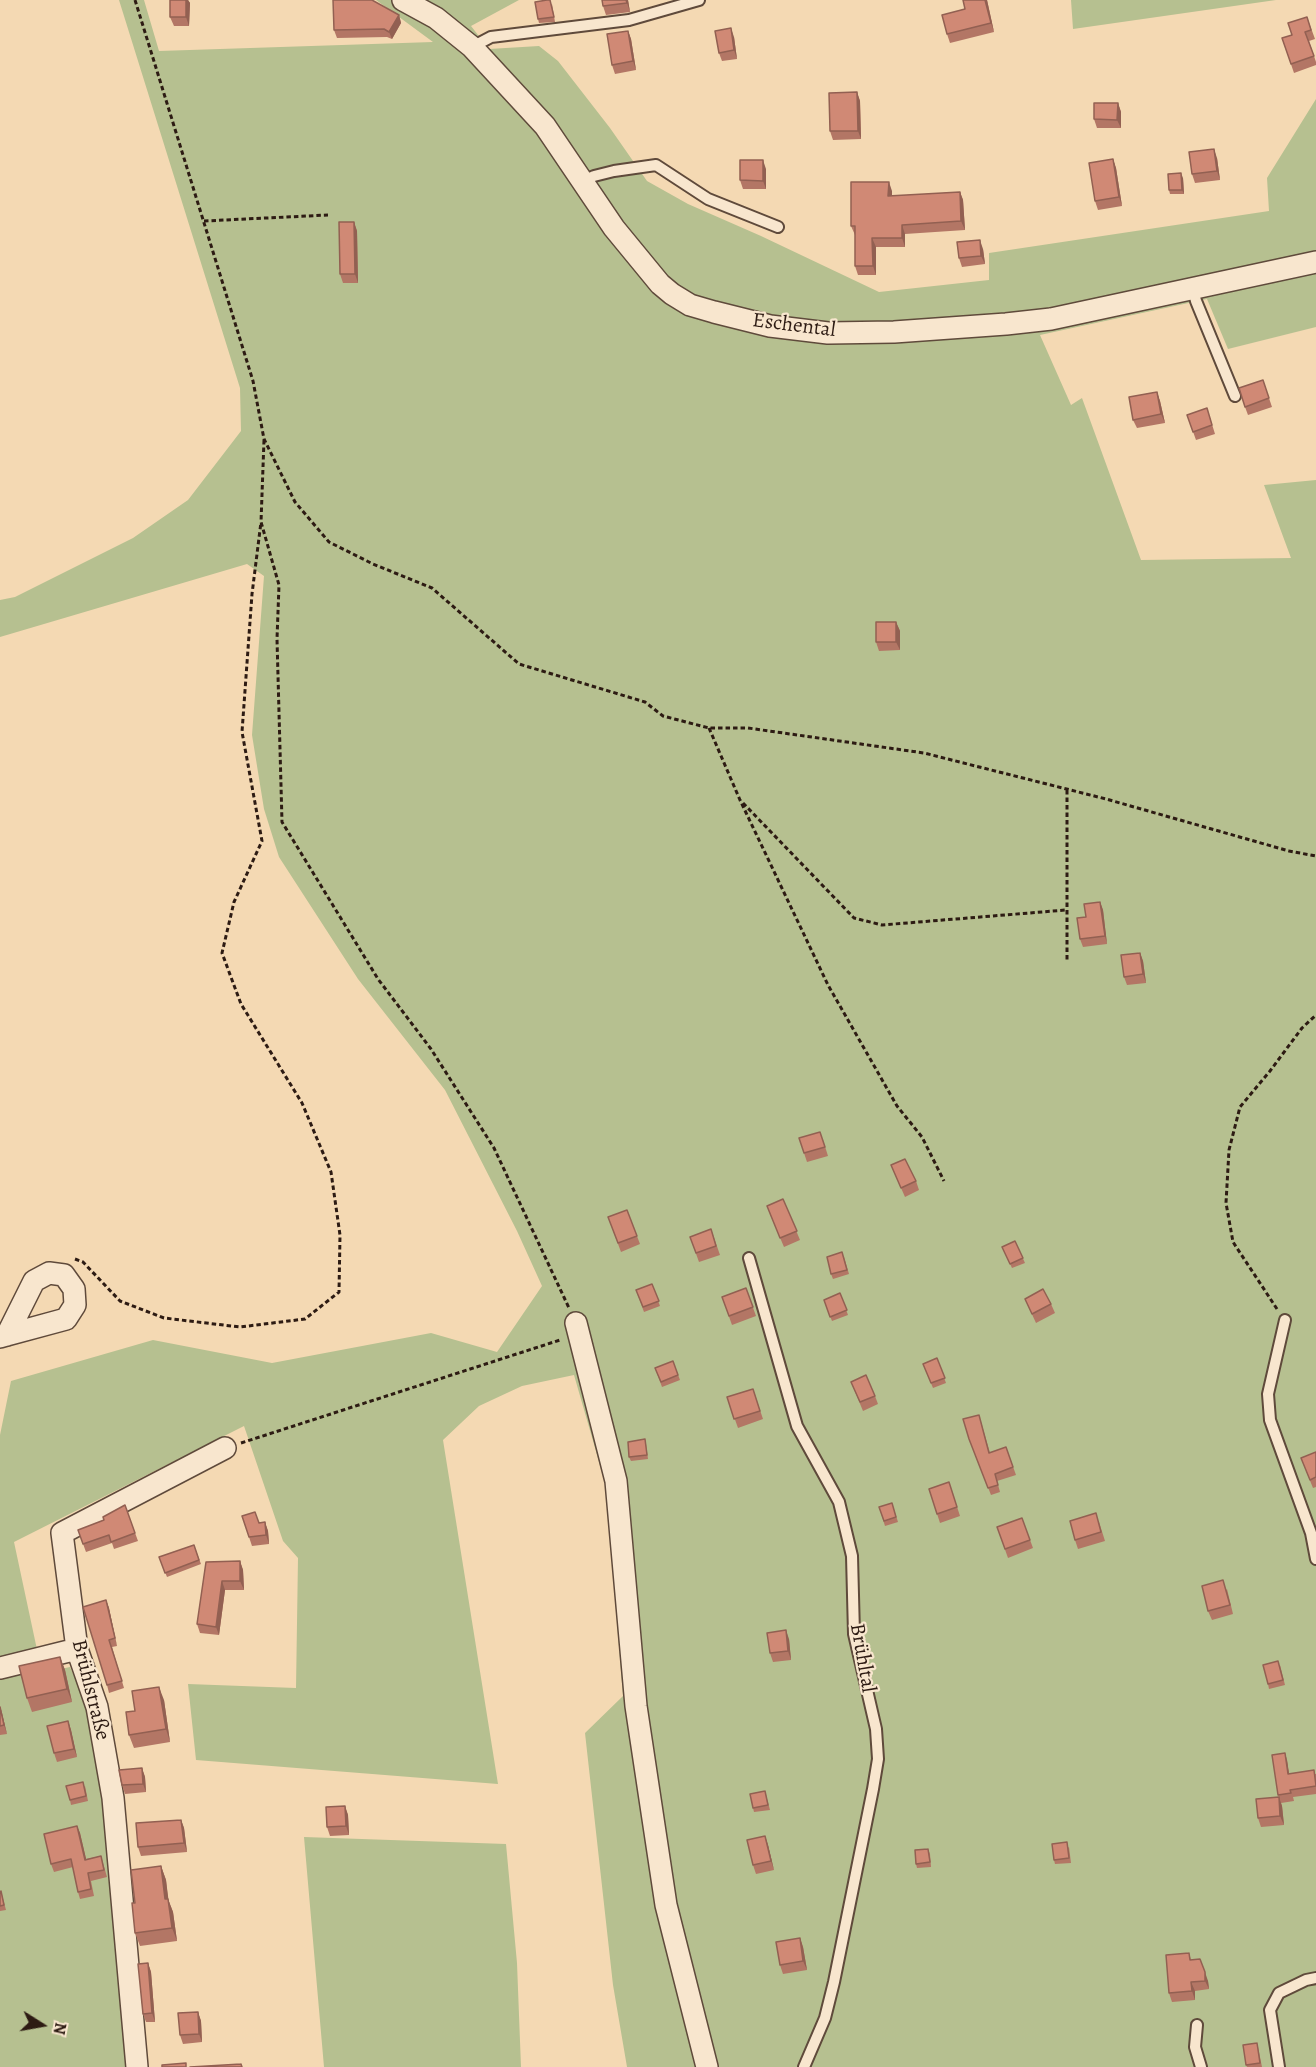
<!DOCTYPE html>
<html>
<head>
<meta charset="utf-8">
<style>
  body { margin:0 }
  #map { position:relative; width:1316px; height:2067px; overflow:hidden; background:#f4d9b3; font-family:Alegreya,serif }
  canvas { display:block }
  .north { position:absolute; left:12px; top:1995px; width:60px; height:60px; -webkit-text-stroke:4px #f8e6ce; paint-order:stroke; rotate:101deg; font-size:16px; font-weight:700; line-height:24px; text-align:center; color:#2d1b13 }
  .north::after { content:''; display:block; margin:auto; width:21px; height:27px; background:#2d1b13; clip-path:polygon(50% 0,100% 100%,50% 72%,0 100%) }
</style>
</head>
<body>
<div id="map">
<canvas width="1316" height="2067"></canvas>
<div class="north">N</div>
</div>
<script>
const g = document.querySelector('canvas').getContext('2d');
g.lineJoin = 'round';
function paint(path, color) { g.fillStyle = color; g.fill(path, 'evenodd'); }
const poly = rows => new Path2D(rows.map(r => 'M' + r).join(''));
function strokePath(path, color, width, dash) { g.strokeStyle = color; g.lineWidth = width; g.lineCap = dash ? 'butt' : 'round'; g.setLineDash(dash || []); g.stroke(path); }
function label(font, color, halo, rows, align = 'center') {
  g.font = font + ' Alegreya,serif'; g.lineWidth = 4.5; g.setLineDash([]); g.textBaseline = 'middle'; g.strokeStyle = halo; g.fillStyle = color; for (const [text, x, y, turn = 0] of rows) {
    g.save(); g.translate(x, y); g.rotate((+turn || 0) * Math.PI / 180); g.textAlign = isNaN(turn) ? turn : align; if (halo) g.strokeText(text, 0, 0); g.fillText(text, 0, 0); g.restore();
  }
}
const green = poly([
  [119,0,144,0,159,51,433,42,376,0,519,0,471,26,489,49,539,46,558,61,610,128,647,181,688,204,761,236,879,292,989,280,989,253,1269,211,1267,178,1316,99,1316,327,1228,349,1207,299,1040,335,1071,405,1082,398,1141,560,1291,558,1264,485,1316,480,1316,2067,627,2067,613,1985,585,1733,623,1696,606,1486,574,1375,522,1386,479,1406,443,1440,498,1784,196,1760,188,1684,296,1688,298,1558,283,1541,244,1426,14,1542,42,1673,70,1667,85,1701,105,1805,127,2067,0,2067,0,1435,11,1381,153,1340,272,1363,431,1333,497,1352,542,1286,517,1231,445,1090,358,979,279,857,264,809,252,735,264,576,247,564,0,637,0,600,15,597,133,538,188,500,241,431,240,388],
  [1071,0,1276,0,1073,29],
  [304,1837,506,1844,517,1963,521,2067,324,2067]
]);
const path = poly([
  [135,0,253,381,264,439,295,502,329,542,373,564,432,588,519,664,645,702,663,716,709,728,748,728,924,753,1106,799,1289,851,1316,856],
  [204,221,328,215],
  [264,440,261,522,279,585,277,639,282,822,378,979,431,1049,494,1148,569,1308],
  [709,728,740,800,828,985,897,1106,922,1137,944,1181],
  [1067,790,1067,961],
  [743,803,854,918,882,925,1066,910],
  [75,1259,83,1262,120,1301,164,1318,240,1327,305,1319,339,1292,340,1235,331,1172,302,1103,241,1004,222,953,234,902,262,841,242,732,252,594,261,522],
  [1277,1309,1233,1242,1226,1203,1229,1150,1240,1107,1270,1071,1302,1028,1316,1015],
  [241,1443,560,1340]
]);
const service = poly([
  [472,47,491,37,629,20,699,0],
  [583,181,594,176,614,171,656,165,708,199,778,227],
  [1193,289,1196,301,1235,396],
  [749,1258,797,1426,839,1502,852,1556,854,1634,876,1729,878,1759,873,1789,834,1982,825,2018,804,2067],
  [1285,1320,1268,1394,1270,1420,1311,1533,1316,1559],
  [1197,2025,1195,2047,1201,2067],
  [1279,2067,1270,2010,1279,1993,1306,1980,1316,1978]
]);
const minor = poly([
  [403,0,436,18,472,47,545,126,614,228,660,284,672,294,690,305,714,312,770,326,828,333,894,332,1006,324,1051,319,1316,262],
  [576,1323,616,1481,636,1706,666,1905,707,2067],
  [0,1337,7,1335,66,1319,75,1305,74,1289,64,1275,49,1273,34,1281,7,1335],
  [0,1668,77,1649],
  [137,2067,113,1798,97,1707,77,1649,62,1533,225,1448]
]);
const wall = poly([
  [170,0,188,0,190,3,189,26,174,26,170,17],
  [628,0,630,12,606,15,603,6],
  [963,0,987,0,994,32,950,43,947,34,965,9],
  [552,4,555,22,539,23,538,19],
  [399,15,401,23,392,39,387,37,337,38,334,30],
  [1307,17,1315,39,1309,41,1316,62,1316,65,1294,73,1282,38,1292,35],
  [628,31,631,39,636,70,615,74,612,65],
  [734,37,737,59,722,61,719,53],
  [857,92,860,101,861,139,833,140,830,131],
  [1118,103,1121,112,1121,128,1097,128,1094,119],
  [1217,158,1220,180,1195,183,1192,174],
  [1113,159,1116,168,1122,206,1098,210,1095,201],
  [766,169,766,189,743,189,740,180],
  [1183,178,1184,194,1170,194,1169,190],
  [892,191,892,196,960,192,963,200,965,230,905,234,905,247,876,247,876,275,858,275,855,266,855,235,851,226],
  [354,222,357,231,358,283,343,283,340,274],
  [983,249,985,264,962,267,959,258],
  [1263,380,1272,407,1248,415,1245,407],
  [1157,392,1160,401,1165,423,1137,428,1133,420],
  [1207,408,1215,434,1196,440,1187,415],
  [896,622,900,631,900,650,879,651,876,642],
  [1100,902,1103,910,1107,944,1083,947,1080,939,1086,917],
  [1140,953,1143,961,1146,983,1127,985,1124,977],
  [823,1140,828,1156,807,1162,804,1153],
  [891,1165,916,1181,919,1190,905,1197],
  [783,1199,800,1240,784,1247,770,1214],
  [627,1210,640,1244,621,1252,608,1217],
  [711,1229,720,1255,699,1262,690,1237],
  [1015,1241,1025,1263,1012,1268,1002,1247],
  [844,1257,849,1274,833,1279,831,1274],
  [652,1284,660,1306,644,1312,636,1290],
  [746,1288,756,1316,732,1325,722,1297],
  [840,1293,848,1315,832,1321,824,1300],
  [1025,1299,1051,1304,1055,1313,1036,1323],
  [937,1358,946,1383,933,1388,923,1364],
  [673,1361,680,1380,662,1387,655,1368],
  [851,1382,875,1396,878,1404,863,1411],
  [753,1389,763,1419,738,1428,727,1397],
  [981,1422,990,1453,1006,1447,1016,1475,997,1481,1000,1492,991,1495,969,1439],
  [646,1444,648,1459,631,1461,629,1457],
  [1316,1452,1316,1487,1313,1488,1301,1458],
  [949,1482,960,1516,940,1523,929,1489],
  [892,1503,898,1522,885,1526,879,1507],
  [125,1505,138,1541,114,1549,112,1543,86,1552,78,1530,104,1520],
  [242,1516,259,1523,265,1522,268,1531,269,1544,252,1546],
  [1022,1518,1033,1548,1008,1558,997,1527],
  [1099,1522,1105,1541,1078,1549,1075,1540],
  [194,1545,201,1564,167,1577,159,1557],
  [240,1561,243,1570,244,1590,225,1590,219,1635,200,1633,197,1624,206,1562],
  [1227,1589,1233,1614,1212,1620,1208,1611],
  [106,1600,109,1608,117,1646,112,1647,124,1688,109,1693,107,1685],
  [789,1639,791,1660,773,1662,770,1653],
  [60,1657,65,1670,72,1702,32,1712,27,1698],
  [1280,1665,1285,1685,1269,1689,1268,1684],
  [164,1700,170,1742,134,1748,129,1735,135,1711],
  [0,1706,7,1734,0,1735],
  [68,1721,71,1730,77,1757,57,1762,54,1753],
  [1287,1760,1289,1773,1316,1774,1316,1794,1293,1797,1294,1801,1281,1803,1282,1806,1284,1825,1261,1827,1258,1818,1279,1797,1278,1795],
  [142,1768,145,1777,146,1792,125,1794,122,1785],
  [85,1786,88,1801,71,1805,70,1800],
  [765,1791,770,1810,754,1812,753,1808],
  [345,1806,348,1815,349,1835,330,1836,327,1827],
  [181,1820,184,1828,187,1852,141,1856,138,1847],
  [77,1826,80,1833,86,1859,101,1856,107,1877,91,1881,94,1896,80,1899,78,1892,73,1867,54,1872,51,1864],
  [765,1836,768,1845,774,1870,756,1874,753,1865],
  [1069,1847,1071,1863,1055,1864,1054,1860],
  [928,1849,930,1854,931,1867,917,1868,916,1864],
  [161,1866,166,1880,168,1899,173,1912,177,1941,140,1946,135,1933,135,1903],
  [1,1891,6,1910,0,1911,0,1892],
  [800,1938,803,1947,807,1970,783,1974,780,1965],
  [1189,1953,1191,1960,1208,1981,1209,1989,1195,1991,1195,2000,1172,2002,1169,1993],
  [148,1963,151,1972,155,2022,146,2022,143,2014],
  [198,2012,201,2021,202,2042,183,2044,180,2035],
  [1258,2047,1262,2067,1247,2067,1246,2065]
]);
const shadedWall = poly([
  [186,0,188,0,190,3,189,26,186,17],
  [626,0,628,0,630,12],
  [985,0,987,0,994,32,991,23],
  [399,15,401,23,392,39,389,32],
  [731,28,734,37,737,59,734,50],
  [628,31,631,39,636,70,633,61],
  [857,92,860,101,861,139,858,131],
  [1118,103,1121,112,1121,128,1117,120],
  [1214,149,1217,158,1220,180,1217,171],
  [1113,159,1116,168,1122,206,1119,197],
  [763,160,766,169,766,189,763,181],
  [1181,173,1183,178,1184,194,1182,190],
  [889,182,892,191,892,205,888,196],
  [960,192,963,200,965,230,961,221],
  [354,222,357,231,358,283,355,274],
  [902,225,905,234,905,247,902,238],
  [872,238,876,247,876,275,873,266],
  [980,240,983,249,985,264,981,256],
  [1157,392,1160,401,1165,423,1161,414],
  [896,622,900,631,900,650,896,642],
  [1100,902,1103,910,1107,944,1105,936],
  [1140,953,1143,961,1146,983,1143,974],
  [265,1522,268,1531,269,1544,266,1535],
  [240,1561,243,1570,244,1590,240,1581],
  [222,1581,225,1590,219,1635,216,1627],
  [106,1600,109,1608,117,1646,115,1638],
  [786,1630,789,1639,791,1660,788,1651],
  [60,1657,65,1670,72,1702,67,1689],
  [159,1687,164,1700,170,1742,166,1729],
  [0,1706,2,1713,7,1734,4,1725],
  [68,1721,71,1730,77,1757,74,1749],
  [1285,1753,1287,1760,1290,1781,1288,1774],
  [142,1768,145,1777,146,1792,143,1784],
  [1279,1797,1282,1806,1284,1825,1280,1816],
  [345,1806,348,1815,349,1835,346,1826],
  [181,1820,184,1828,187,1852,184,1843],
  [77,1826,80,1833,88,1867,85,1860],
  [765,1836,768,1845,774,1870,771,1861],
  [161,1866,166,1880,170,1912,165,1899],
  [168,1899,173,1912,177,1941,172,1928],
  [800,1938,803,1947,807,1970,803,1961],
  [148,1963,151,1972,155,2022,152,2013],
  [1205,1972,1208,1981,1209,1989,1205,1981],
  [1191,1982,1195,1991,1195,2000,1192,1991],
  [198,2012,201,2021,202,2042,199,2034]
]);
const building = poly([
  [170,0,186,0,186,17,170,17,170,0],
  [333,0,372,0,399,15,389,32,384,29,334,30,333,0],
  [547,0,550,0,554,17,538,19,535,2,547,0],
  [602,0,626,0,627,3,603,6,602,0],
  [963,0,985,0,991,23,947,34,942,15,965,9,963,0],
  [1307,17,1311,30,1305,32,1314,56,1291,64,1282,38,1292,35,1288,23,1307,17],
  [731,28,734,50,719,53,715,31,731,28],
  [628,31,633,61,612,65,607,34,628,31],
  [857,92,858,131,830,131,829,93,857,92],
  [1094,103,1118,103,1117,120,1094,119,1094,103],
  [1214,149,1217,171,1192,174,1189,152,1214,149],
  [1113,159,1119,197,1095,201,1089,163,1113,159],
  [740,160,763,160,763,181,740,180,740,160],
  [1181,173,1182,190,1169,190,1168,174,1181,173],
  [851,182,889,182,888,196,960,192,961,221,902,225,902,238,872,238,873,266,855,266,855,226,851,226,851,182],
  [339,222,354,222,355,274,340,274,339,222],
  [980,240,981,256,959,258,957,242,980,240],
  [1263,380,1269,398,1245,407,1239,388,1263,380],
  [1157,392,1161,414,1133,420,1129,397,1157,392],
  [1207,408,1212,425,1193,432,1187,415,1207,408],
  [876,622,896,622,896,642,876,642,876,622],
  [1100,902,1105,936,1080,939,1077,918,1086,917,1084,904,1100,902],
  [1140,953,1143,974,1124,977,1121,955,1140,953],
  [820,1132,825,1147,804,1153,799,1138,820,1132],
  [905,1159,916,1181,901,1188,891,1165,905,1159],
  [783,1199,797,1231,780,1238,767,1206,783,1199],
  [627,1210,637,1236,618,1243,608,1217,627,1210],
  [711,1229,716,1246,696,1253,690,1237,711,1229],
  [1015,1241,1023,1258,1010,1264,1002,1247,1015,1241],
  [842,1252,847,1270,831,1274,827,1257,842,1252],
  [652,1284,659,1301,643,1307,636,1290,652,1284],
  [746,1288,753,1307,729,1316,722,1297,746,1288],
  [1043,1289,1051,1304,1032,1314,1025,1299,1043,1289],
  [840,1293,847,1310,830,1317,824,1300,840,1293],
  [937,1358,945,1378,931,1383,923,1364,937,1358],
  [673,1361,678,1375,661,1382,655,1368,673,1361],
  [866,1375,875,1396,860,1402,851,1382,866,1375],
  [753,1389,760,1411,734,1419,727,1397,753,1389],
  [979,1415,989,1453,1006,1447,1013,1467,995,1474,998,1485,988,1488,969,1439,963,1419,979,1415],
  [645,1439,647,1455,629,1457,628,1442,645,1439],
  [1316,1452,1316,1477,1310,1480,1301,1458,1316,1452],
  [949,1482,957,1507,937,1514,929,1489,949,1482],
  [892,1503,896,1517,884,1521,879,1507,892,1503],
  [125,1505,135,1533,111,1542,109,1535,83,1544,78,1530,104,1520,103,1517,125,1505],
  [255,1512,259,1523,265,1522,266,1535,249,1537,242,1516,255,1512],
  [1096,1513,1101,1532,1075,1540,1070,1521,1096,1513],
  [1022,1518,1030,1540,1005,1549,997,1527,1022,1518],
  [194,1545,199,1560,165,1573,159,1557,194,1545],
  [240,1561,240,1581,222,1581,216,1627,197,1624,206,1562,240,1561],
  [1223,1580,1230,1605,1208,1611,1202,1586,1223,1580],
  [106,1600,115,1638,109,1640,122,1681,107,1685,83,1607,106,1600],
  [786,1630,788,1651,770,1653,767,1633,786,1630],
  [60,1657,67,1689,27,1698,19,1666,60,1657],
  [1278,1661,1283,1680,1268,1684,1263,1665,1278,1661],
  [159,1687,166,1729,129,1735,126,1712,135,1711,132,1691,159,1687],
  [0,1707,4,1725,0,1726,0,1707],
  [68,1721,74,1749,54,1753,47,1726,68,1721],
  [1285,1753,1288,1774,1314,1770,1316,1786,1290,1790,1291,1793,1278,1795,1272,1755,1285,1753],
  [142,1768,143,1784,122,1785,119,1770,142,1768],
  [83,1782,86,1796,70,1800,66,1786,83,1782],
  [765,1791,768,1805,753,1808,750,1794,765,1791],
  [1279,1797,1280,1816,1258,1818,1256,1799,1279,1797],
  [345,1806,346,1826,327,1827,326,1807,345,1806],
  [181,1820,184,1843,138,1847,136,1823,181,1820],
  [77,1826,85,1860,101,1856,104,1870,88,1873,91,1889,78,1892,71,1859,51,1864,44,1834,77,1826],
  [765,1836,771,1861,753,1865,747,1840,765,1836],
  [1067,1842,1069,1858,1054,1860,1052,1844,1067,1842],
  [928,1849,930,1862,916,1864,915,1850,928,1849],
  [161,1866,165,1899,168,1899,172,1928,135,1933,132,1903,135,1903,131,1870,161,1866],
  [1,1891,4,1905,0,1906,0,1892,1,1891],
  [800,1938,803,1961,780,1965,776,1942,800,1938],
  [1189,1953,1190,1960,1200,1959,1205,1972,1205,1981,1191,1982,1192,1991,1169,1993,1166,1955,1189,1953],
  [148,1963,152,2013,143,2014,138,1964,148,1963],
  [198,2012,199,2034,180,2035,178,2013,198,2012],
  [1257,2043,1260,2063,1246,2065,1243,2045,1257,2043],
  [186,2063,186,2067,162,2067,162,2065,186,2063],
  [241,2064,242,2067,190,2067,241,2064]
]);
const streetNames = [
  ["Eschental",794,326,7],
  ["Brühltal",862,1658,80],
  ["Brühlstraße",90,1690,76]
];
paint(green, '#b6c090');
strokePath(service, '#5f4a3b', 14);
strokePath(minor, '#5f4a3b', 24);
strokePath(path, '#2d1b13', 3, [4.5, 3]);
strokePath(service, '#f8e6ce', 10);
strokePath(minor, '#f8e6ce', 21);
paint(wall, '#b37665');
paint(shadedWall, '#926052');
paint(building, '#d08975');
strokePath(building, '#926052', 1.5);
label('21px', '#2d1b13', '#f8e6ce', streetNames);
</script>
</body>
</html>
